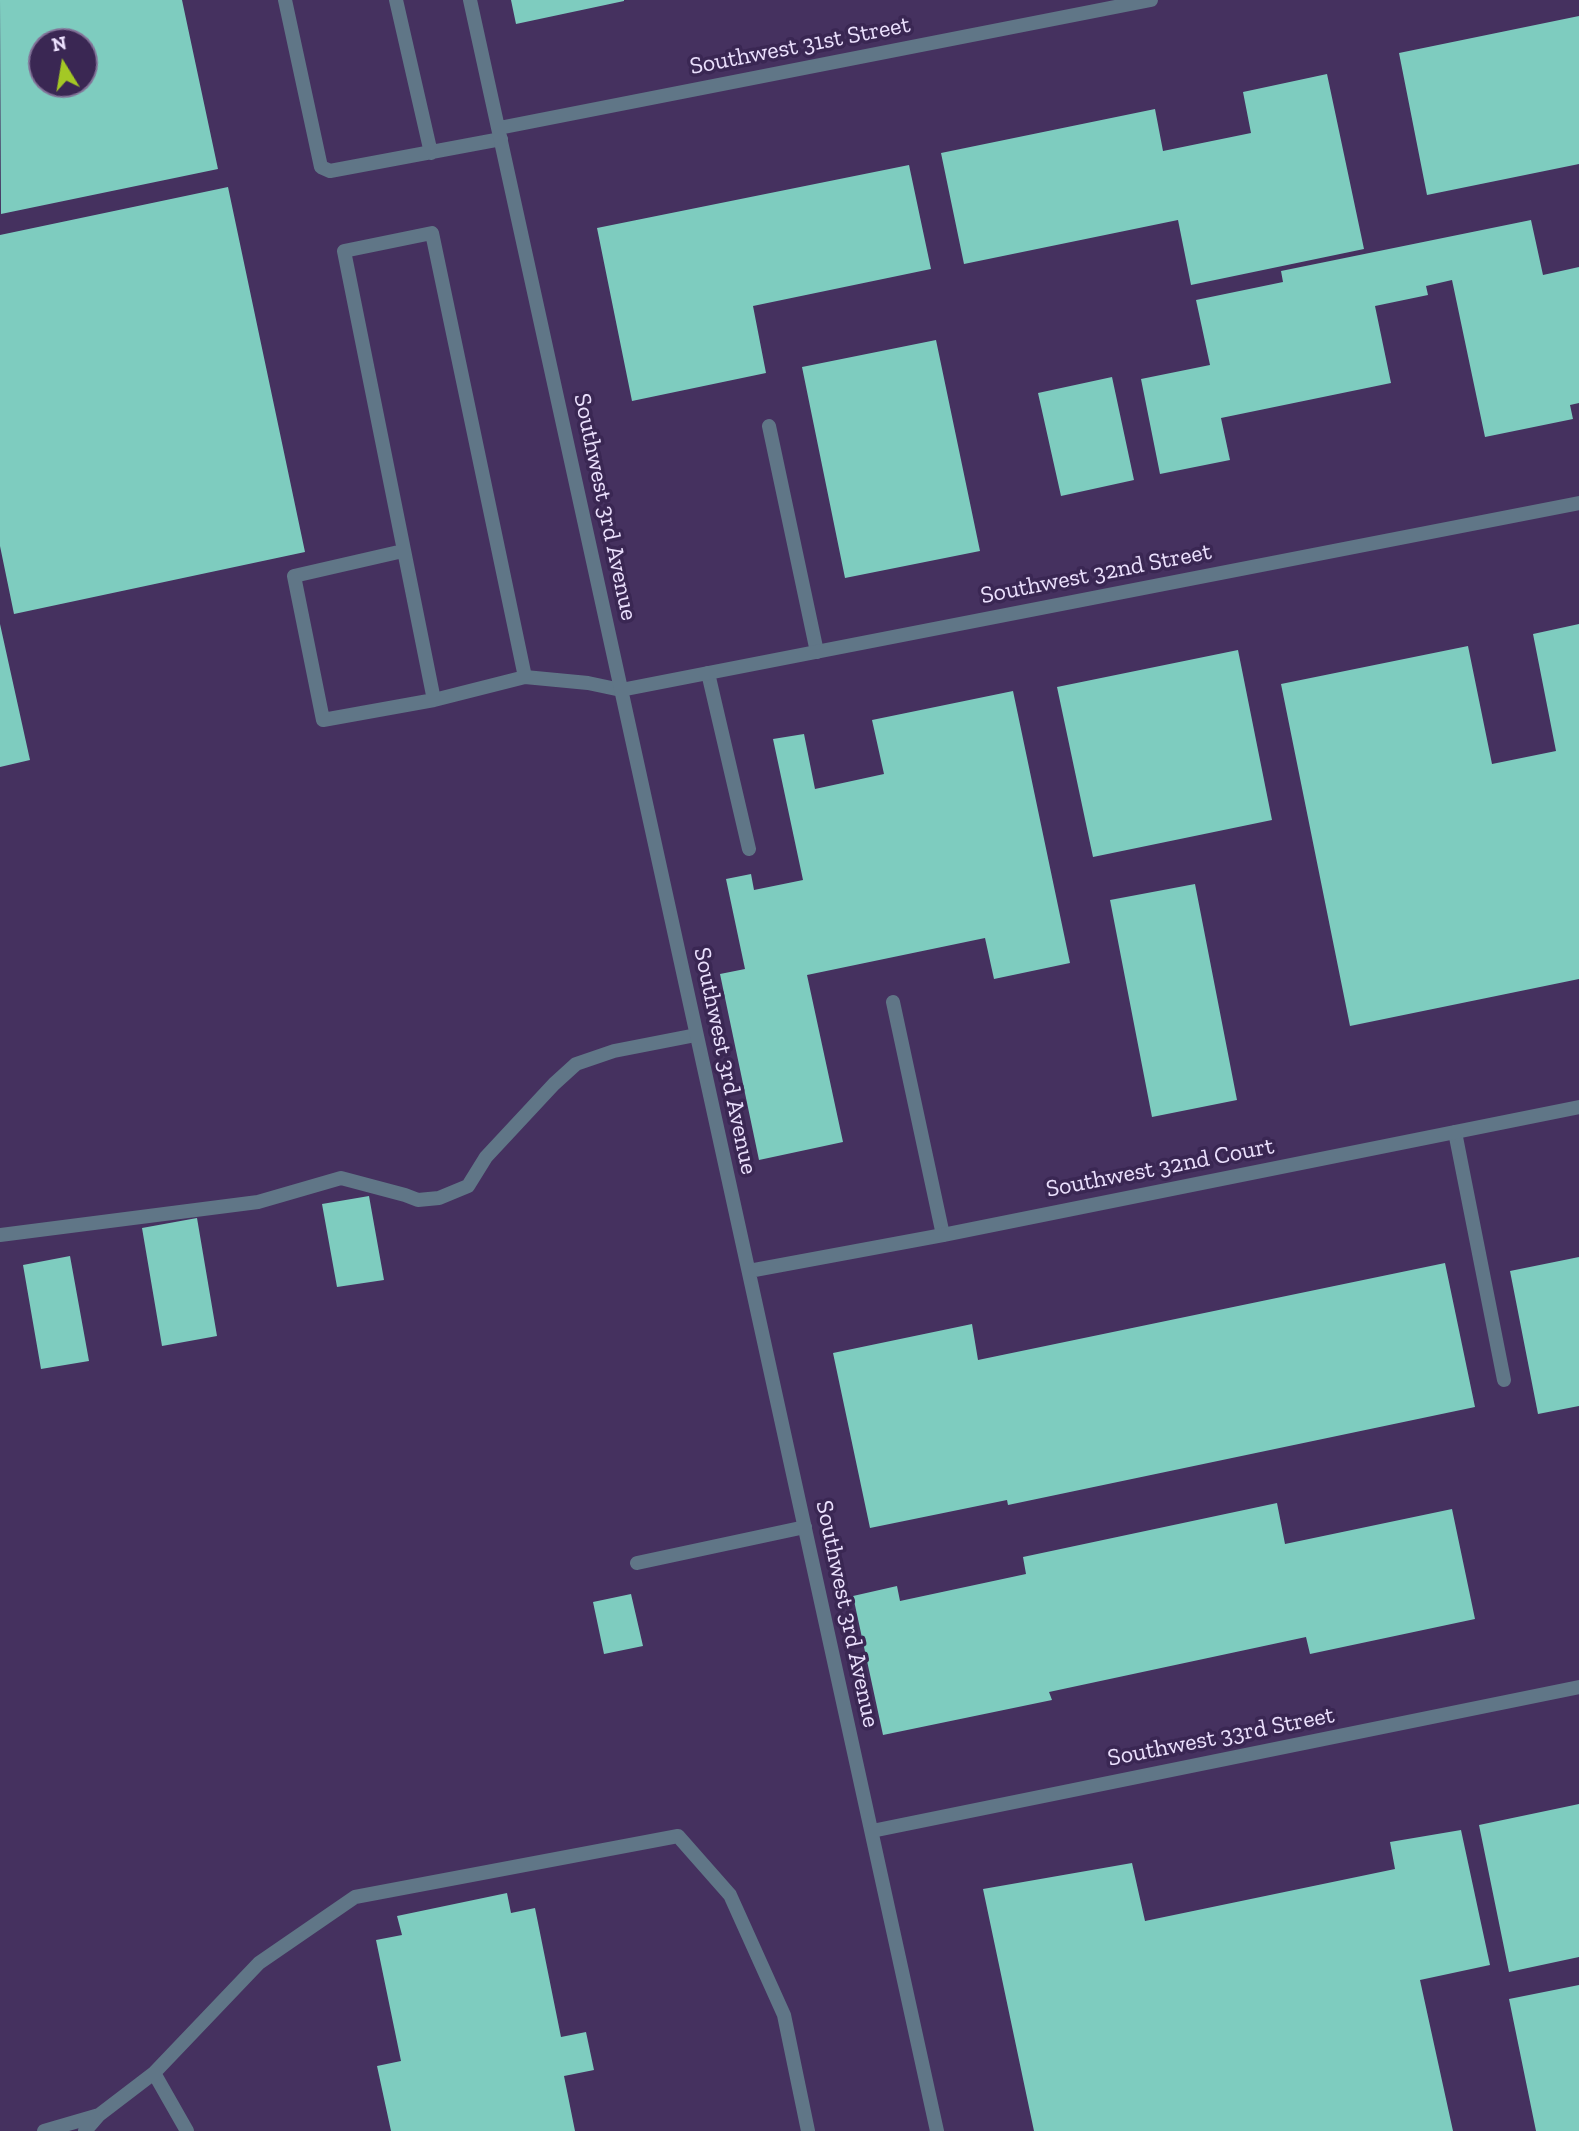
<!DOCTYPE html>
<html>
<head>
<meta charset="utf-8">
<style>
  body { margin:0 }
  #map { position:relative; width:1579px; height:2131px; overflow:hidden; background:#45315f; font-family:"Zilla Slab",serif }
  canvas { display:block }
  .north { position:absolute; left:28px; top:28px; width:70px; height:70px; box-sizing:border-box; background:#3a2753; border:2px solid #817197; border-radius:50%; rotate:349deg; font-size:19px; font-weight:700; line-height:28px; text-align:center; color:#ebe0fd }
  .north::after { content:''; display:block; margin:auto; width:24px; height:32px; background:#a4c825; clip-path:polygon(50% 0,100% 100%,50% 72%,0 100%) }
</style>
</head>
<body>
<div id="map">
<canvas width="1579" height="2131"></canvas>
<div class="north">N</div>
</div>
<script>
const g = document.querySelector('canvas').getContext('2d');
g.lineJoin = 'round';
function paint(path, color) { g.fillStyle = color; g.fill(path, 'evenodd'); }
const poly = rows => new Path2D(rows.map(r => 'M' + r).join(''));
function strokePath(path, color, width, dash) { g.strokeStyle = color; g.lineWidth = width; g.lineCap = dash ? 'butt' : 'round'; g.setLineDash(dash || []); g.stroke(path); }
function label(font, color, halo, rows, align = 'center') {
  g.font = font + ' "Zilla Slab",serif'; g.lineWidth = 7; g.setLineDash([]); g.textBaseline = 'middle'; g.strokeStyle = halo; g.fillStyle = color; for (const [text, x, y, turn = 0] of rows) {
    g.save(); g.translate(x, y); g.rotate((+turn || 0) * Math.PI / 180); g.textAlign = isNaN(turn) ? turn : align; if (halo) g.strokeText(text, 0, 0); g.fillText(text, 0, 0); g.restore();
  }
}
const building = poly([
  [0,0,182,0,218,169,1,214],
  [42,42,84,42,84,84,42,84],
  [511,0,624,0,624,1,516,24],
  [1579,16,1579,164,1427,195,1399,53],
  [1327,74,1364,249,1191,285,1178,220,964,264,941,153,1155,109,1163,151,1251,133,1243,92],
  [909,165,931,269,753,306,766,373,632,401,597,228],
  [228,187,305,552,14,614,0,546,0,235],
  [1531,220,1543,275,1579,267,1579,403,1570,405,1573,419,1485,437,1452,280,1426,286,1428,295,1375,306,1391,383,1221,418,1230,460,1160,474,1141,379,1210,365,1196,300,1283,282,1281,271],
  [936,340,980,551,845,578,802,367],
  [1112,377,1134,480,1061,496,1038,393],
  [0,624,30,760,0,767],
  [1579,624,1579,979,1350,1026,1281,684,1468,646,1492,764,1556,751,1533,634],
  [1238,650,1272,820,1093,857,1057,687],
  [1013,691,1070,963,994,979,985,938,807,975,843,1142,759,1160,720,974,745,969,726,879,751,874,754,890,803,880,773,739,804,734,815,789,884,774,872,720],
  [1195,884,1237,1100,1152,1117,1110,900],
  [369,1196,384,1280,337,1287,322,1204],
  [197,1218,217,1336,162,1346,142,1228],
  [70,1256,89,1361,41,1369,23,1265],
  [1579,1257,1579,1406,1538,1414,1510,1271],
  [1445,1263,1475,1407,1008,1505,1007,1500,870,1528,833,1353,972,1324,978,1360],
  [1277,1503,1285,1544,1452,1509,1475,1619,1310,1654,1306,1637,1049,1692,1052,1700,883,1735,853,1596,897,1586,900,1601,1026,1574,1023,1557],
  [631,1594,643,1646,604,1654,593,1602],
  [1579,1804,1579,1957,1509,1972,1479,1825],
  [1461,1830,1490,1965,1420,1980,1453,2131,1034,2131,983,1889,1132,1863,1145,1921,1395,1869,1390,1842],
  [507,1893,511,1913,535,1908,561,2037,586,2032,594,2070,564,2076,575,2131,391,2131,377,2066,401,2061,376,1940,402,1935,397,1916],
  [1579,1985,1579,2131,1536,2131,1509,1999]
]);
const service = poly([
  [285,0,321,167,330,171,501,139],
  [396,0,431,153],
  [769,426,817,652],
  [403,551,294,576,323,720,434,700,525,677,588,683,621,690],
  [708,673,749,849],
  [434,700,344,251,432,233,525,677],
  [893,1002,943,1235],
  [1455,1132,1504,1380],
  [0,1235,258,1202,341,1178,405,1195,418,1200,439,1198,468,1186,486,1157,554,1084,576,1064,614,1051,696,1035],
  [637,1563,805,1527],
  [154,2073,259,1963,355,1897,678,1836,730,1895,784,2015,808,2131],
  [99,2115,154,2073,187,2131],
  [44,2131,99,2115,85,2131]
]);
const minor = poly([
  [470,0,937,2131],
  [499,128,1151,0],
  [621,690,1579,503],
  [749,1271,943,1235,1579,1107],
  [872,1831,1579,1687]
]);
const streetNames = [
  ["Southwest 31st Street",800,46,-11],
  ["Southwest 3rd Avenue",605,507,78],
  ["Southwest 32nd Street",1096,574,-11],
  ["Southwest 3rd Avenue",725,1061,78],
  ["Southwest 32nd Court",1160,1168,-11],
  ["Southwest 3rd Avenue",847,1614,78],
  ["Southwest 33rd Street",1221,1737,-11]
];
paint(building, '#7eccbf');
strokePath(service, '#607687', 14);
strokePath(minor, '#607687', 14);
label('24px', '#ebe0fd', '#3a2753', streetNames);
</script>
</body>
</html>
